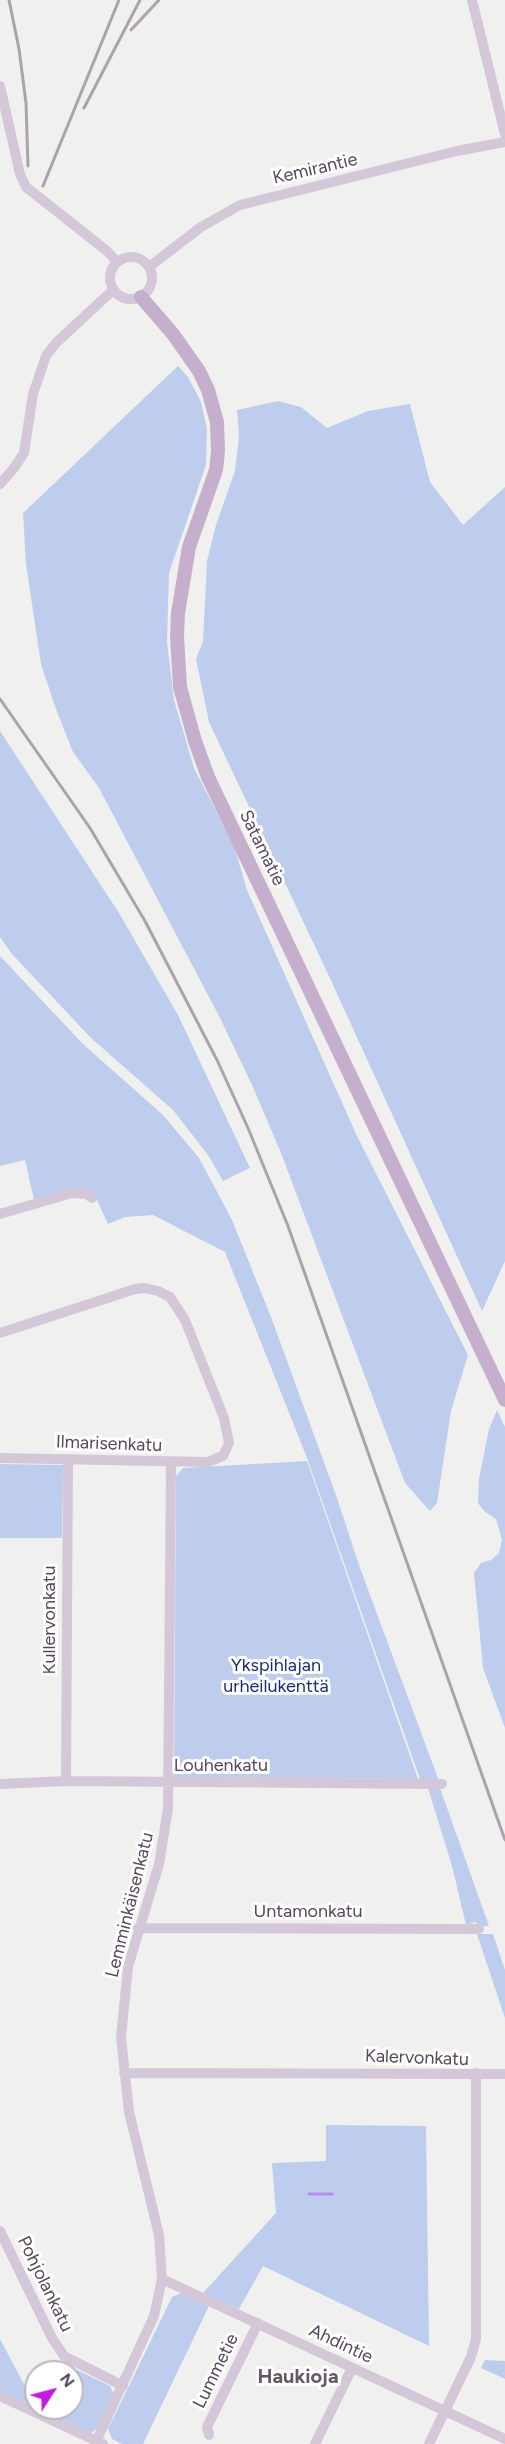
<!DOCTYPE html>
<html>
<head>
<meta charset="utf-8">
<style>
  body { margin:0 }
  #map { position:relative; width:505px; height:2444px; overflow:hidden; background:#f0f1ee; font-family:Figtree,sans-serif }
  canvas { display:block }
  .north { position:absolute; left:24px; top:2360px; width:60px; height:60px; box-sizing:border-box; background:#fff; border:2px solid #bcb5bd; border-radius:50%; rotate:54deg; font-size:16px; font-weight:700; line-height:24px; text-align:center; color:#57475b }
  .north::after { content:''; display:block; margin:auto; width:21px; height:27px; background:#c01edc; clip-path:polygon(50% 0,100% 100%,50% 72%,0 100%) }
</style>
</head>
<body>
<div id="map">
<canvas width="505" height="2444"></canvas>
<div class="north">N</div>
</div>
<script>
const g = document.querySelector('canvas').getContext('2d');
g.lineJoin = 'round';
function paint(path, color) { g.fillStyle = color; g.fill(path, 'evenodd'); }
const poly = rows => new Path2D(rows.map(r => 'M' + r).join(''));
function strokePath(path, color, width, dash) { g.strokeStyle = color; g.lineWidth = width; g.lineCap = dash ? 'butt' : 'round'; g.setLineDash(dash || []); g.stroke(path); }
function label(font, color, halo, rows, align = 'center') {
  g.font = font + ' Figtree,sans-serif'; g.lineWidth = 6; g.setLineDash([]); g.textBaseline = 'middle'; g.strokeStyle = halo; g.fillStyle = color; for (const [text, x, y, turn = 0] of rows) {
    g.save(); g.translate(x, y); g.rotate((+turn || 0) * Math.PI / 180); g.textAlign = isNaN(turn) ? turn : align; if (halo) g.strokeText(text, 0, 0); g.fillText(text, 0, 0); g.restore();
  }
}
const green = poly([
  [178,366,188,377,201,402,207,429,206,465,169,573,167,642,174,700,194,768,235,848,247,890,357,1136,468,1355,451,1411,437,1503,430,1511,405,1483,281,1153,252,1085,219,1016,99,788,73,752,56,709,41,664,26,564,23,513],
  [278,401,301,407,327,428,368,411,410,404,430,482,463,525,505,487,505,1261,482,1311,328,974,209,722,196,659,203,641,207,561,216,525,235,471,239,436,237,410],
  [0,731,119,913,178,1015,250,1168,223,1181,208,1155,173,1110,91,1038,12,954,0,937],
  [0,956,82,1043,164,1116,199,1158,214,1186,232,1220,271,1317,337,1498,360,1568,439,1781,420,1779,307,1458,225,1252,153,1215,125,1217,108,1224,95,1196,34,1200,25,1160,0,1166],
  [497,1410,505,1427,505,1728,483,1668,474,1573,481,1563,491,1560,499,1553,502,1540,496,1519,484,1511,478,1503,479,1479,489,1429],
  [307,1461,418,1779,174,1777,176,1476,183,1468],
  [0,1464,63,1465,62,1538,0,1538],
  [428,1788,440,1788,489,1926,478,1927,476,1922,466,1925,452,1866],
  [477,1934,493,1934,505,1970,505,2018],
  [326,2125,426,2126,429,2346,263,2266,239,2309,203,2293,276,2213,272,2163,326,2161],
  [181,2293,209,2306,143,2444,122,2444,112,2439,108,2429,172,2297],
  [0,2339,25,2386,36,2381,36,2407,0,2391],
  [485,2360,505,2361,505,2379,481,2368],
  [67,2365,110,2386,114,2394,98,2428,91,2433,58,2418,60,2408,72,2408,72,2372,54,2372]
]);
const stream = poly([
  [309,2194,332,2194]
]);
const minor = poly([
  [472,0,505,134],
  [0,86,20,174,26,187,107,251,117,262],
  '110 278a21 21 0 1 1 42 0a21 21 0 1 1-42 0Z',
  [149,267,201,227,240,205,457,151,505,142],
  [0,484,14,468,24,453,33,394,46,356,56,343,113,290],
  [0,1214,72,1193,87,1194,92,1198],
  [0,1333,135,1289,145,1288,158,1291,170,1297,185,1320,224,1418,229,1443,223,1456,208,1462,0,1458],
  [66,1781,68,1459],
  [0,1784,66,1781,442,1784],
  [138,1928,479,1929],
  [124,2073,505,2074],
  [0,2231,52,2338,64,2356,123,2386],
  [162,2279,505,2439],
  [0,2396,103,2444],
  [209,2435,207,2427,258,2323],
  [95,2444,154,2316,162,2279,159,2235,129,2112,121,2037,128,1967,159,1864,168,1809,171,1463],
  [315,2444,352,2368],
  [429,2444,471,2357,476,2339,476,2073]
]);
const major = poly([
  [141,297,173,334,199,371,208,390,217,422,218,451,216,470,189,547,178,613,177,637,180,687,195,741,208,777,505,1400]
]);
const rail = poly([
  [9,0,19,49,26,103,28,166],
  [131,30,159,0],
  [84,108,140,0],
  [43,186,119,0],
  [0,699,90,828,145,921,217,1060,248,1128,288,1226,505,1840]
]);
const streetNames = [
  ["Kemirantie",315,169,-13],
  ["Satamatie",262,848,64],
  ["Ilmarisenkatu",109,1444,2],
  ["Kullervonkatu",50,1620,-90],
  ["Louhenkatu",221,1766],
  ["Lemminkäisenkatu",130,1905,-76],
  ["Untamonkatu",308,1912],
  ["Kalervonkatu",417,2058,2],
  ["Pohjolankatu",45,2284,64],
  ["Ahdintie",341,2344,25],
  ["Lummetie",216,2371,-64]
];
const parkNames = [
  ["Ykspihlajan",276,1666],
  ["urheilukenttä",276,1687]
];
const neighbourhoodNames = [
  ["Haukioja",298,2377]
];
paint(green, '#becdee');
strokePath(stream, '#ba8cea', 3);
strokePath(minor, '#d4c8d8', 10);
strokePath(major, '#c6afcd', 14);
strokePath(rail, '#aaa2ac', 3);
label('18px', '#57475b', '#fff', streetNames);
label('18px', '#192e7b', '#fff', parkNames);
label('bold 20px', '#625b63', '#fff', neighbourhoodNames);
</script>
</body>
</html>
